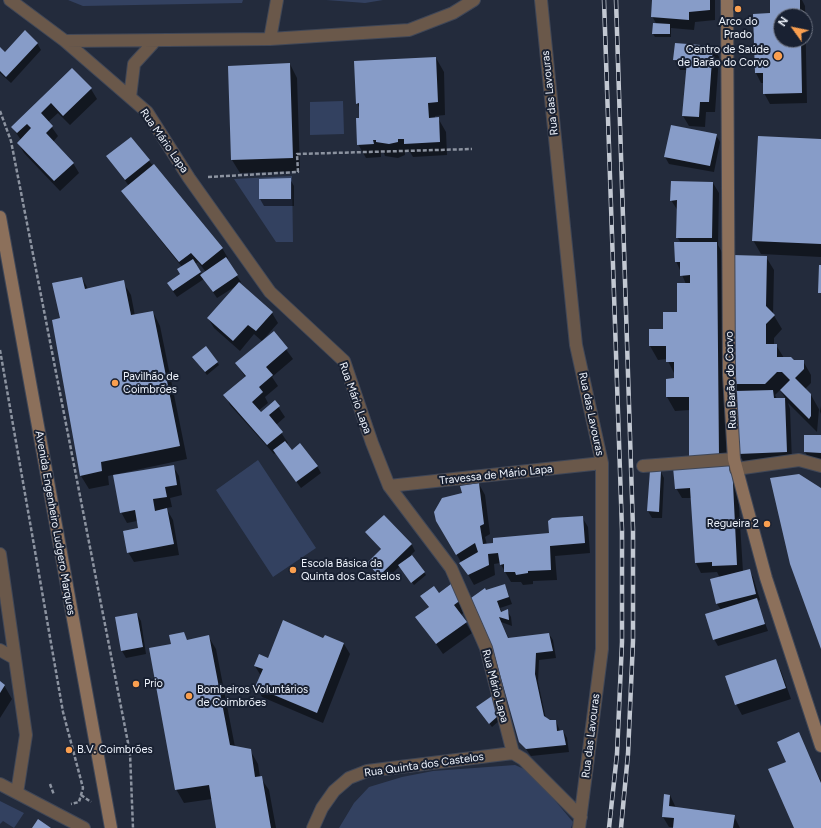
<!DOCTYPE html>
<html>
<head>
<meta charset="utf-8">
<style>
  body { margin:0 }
  #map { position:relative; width:821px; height:828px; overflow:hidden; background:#232b3c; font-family:Figtree,sans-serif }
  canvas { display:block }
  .north { position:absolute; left:773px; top:8px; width:40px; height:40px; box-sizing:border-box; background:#192132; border:1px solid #6f7583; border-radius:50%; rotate:303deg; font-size:11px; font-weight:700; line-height:16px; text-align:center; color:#eff4fd }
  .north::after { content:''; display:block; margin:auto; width:14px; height:18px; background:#fa9f4f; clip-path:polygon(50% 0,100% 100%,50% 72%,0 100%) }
</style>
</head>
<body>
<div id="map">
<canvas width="821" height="828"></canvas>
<div class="north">N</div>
</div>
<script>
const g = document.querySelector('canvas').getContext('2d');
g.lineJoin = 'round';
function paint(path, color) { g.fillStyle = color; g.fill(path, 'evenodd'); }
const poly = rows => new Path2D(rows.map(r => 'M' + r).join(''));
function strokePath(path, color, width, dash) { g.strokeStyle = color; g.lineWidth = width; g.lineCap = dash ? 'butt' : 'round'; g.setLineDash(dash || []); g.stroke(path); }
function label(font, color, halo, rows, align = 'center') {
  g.font = font + ' Figtree,sans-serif'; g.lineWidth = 4; g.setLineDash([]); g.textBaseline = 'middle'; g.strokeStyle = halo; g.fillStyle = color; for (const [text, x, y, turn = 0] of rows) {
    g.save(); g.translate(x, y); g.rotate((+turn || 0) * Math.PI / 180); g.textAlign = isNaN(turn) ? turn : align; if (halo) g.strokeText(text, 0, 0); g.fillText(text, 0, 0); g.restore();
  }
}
const green = poly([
  [68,0,243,0,242,3,83,6],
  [326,0,383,0,365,3],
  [343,101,344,134,310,135,310,102],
  [292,176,293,242,276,242,234,179],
  [258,460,316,548,273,577,216,490],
  [515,765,531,772,573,822,571,828,339,828,354,803,369,787,402,777,433,771],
  [0,801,24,813,14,828,3,821,0,824]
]);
const shadow = poly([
  [653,0,715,0,715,20,695,22,694,30,671,28,671,37,655,37,653,34,657,25,652,16],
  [771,0,802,0,805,6,807,103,770,104,764,93,764,83,761,83,756,73,771,14],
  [781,16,805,16,805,40,781,40],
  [37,43,41,50,11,83,0,73,0,49,5,54],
  [713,47,719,57,715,112,706,112,705,127,689,126,683,116,687,70,680,70,674,59],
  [436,58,444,72,445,115,435,116,435,118,438,118,446,132,447,155,413,157,410,152,405,152,405,155,398,158,385,156,384,153,381,153,381,157,366,158,358,144,360,109,357,103],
  [290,64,297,78,300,171,240,173,232,160],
  [72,69,91,89,97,99,70,125,58,113,48,122,58,136,53,142,73,163,79,173,60,191,24,153,18,143,21,140,12,127],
  [716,135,720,142,714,172,669,164,665,157],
  [821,140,821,257,761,254,753,240],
  [108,157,149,161,222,248,228,258,226,260,241,282,239,283,272,313,278,323,263,340,274,333,293,359,272,377,278,386,265,397,268,403,258,411,260,414,275,402,285,417,276,425,288,443,286,444,292,451,317,466,321,473,301,488,276,453,274,454,230,405,225,395,246,378,236,363,263,342,254,334,240,351,214,328,208,318,236,286,217,298,204,279,177,297,172,290,181,275,182,267,129,201,123,191,129,186],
  [198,262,206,272,202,275,195,264],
  [290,179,294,186,294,206,264,206,260,199,260,180],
  [713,183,719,193,718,245,724,256,727,465,737,475,743,572,749,570,753,577,760,600,757,601,768,631,718,646,714,639,721,610,717,604,711,580,720,578,717,572,701,573,696,563,692,498,682,498,676,488,696,467,690,410,675,411,667,397,667,380,675,379,675,375,667,359,658,360,650,346,650,330,664,330,678,313,686,284,676,261,681,243,677,237,678,211,671,200],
  [766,257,774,270,773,314,782,329,774,338,774,345,776,345,784,358,793,361,803,361,811,375,811,383,805,389,811,395,820,411,821,406,821,414,819,409,817,432,788,403,790,409,792,462,745,464,739,454,737,392,732,384],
  [780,390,786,399,777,399,775,395],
  [82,278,88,289,123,282,131,295,135,316,153,312,160,326,187,459,108,476,109,485,89,489,81,476,61,319],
  [195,360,217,362,219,365,207,375],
  [805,436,821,436,821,459,809,459,805,452],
  [173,466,179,476,182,495,170,498,172,507,166,508,173,520,179,555,134,562,128,552,139,529,137,521,127,523,121,512],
  [650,471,661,472,664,478,662,518,652,518,648,511],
  [479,484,485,495,490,534,485,537,487,545,550,534,582,517,588,527,590,553,555,556,557,580,533,581,533,584,523,585,521,582,511,582,500,563,494,564,495,575,474,585,437,520,462,494],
  [384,516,412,545,415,551,411,555,426,575,414,585,400,566,383,582,368,563,381,550,367,532],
  [450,585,467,610,461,615,472,633,443,654,417,617,429,608,422,597,439,594],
  [505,585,512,604,500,608,502,612,507,610,511,617,512,626,501,622,509,639,549,634,553,640,556,658,539,660,538,682,546,719,556,721,560,731,563,731,567,738,569,752,531,756,520,741,486,591],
  [137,614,141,621,146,654,126,658,122,651,116,618],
  [183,633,188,641,208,636,216,649,235,747,250,750,258,764,260,777,269,790,276,828,217,828,212,799,184,803,176,789,172,645],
  [324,639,344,644,350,654,323,723,262,697,257,687,261,676,255,666],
  [775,660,781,671,791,699,742,715,736,704],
  [0,683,4,685,12,699,0,718],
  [492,698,500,720,492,727,479,710],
  [798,734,821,781,821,828,795,828,787,762],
  [670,795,676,808,734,816,740,828,669,827,663,817]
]);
const building = poly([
  [652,0,710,0,710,10,689,12,689,20,651,17],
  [770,0,800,0,800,16,781,16,781,40,801,40,802,93,763,94,763,73,755,73,753,14,770,13],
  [653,23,670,24,670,34,652,34],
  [25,30,38,43,6,77,0,71,0,47,5,52],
  [675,43,713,46,709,102,700,102,699,117,682,116,687,61,673,60],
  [436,57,438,102,428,103,429,118,439,117,440,142,404,144,404,139,398,139,398,142,389,144,376,142,376,140,373,140,374,144,357,145,356,118,359,118,359,103,356,104,354,61],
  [290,63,293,158,231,160,228,66],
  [72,68,92,88,63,116,51,103,41,113,53,126,46,133,74,163,54,181,17,143,31,128,27,124,17,133,11,127],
  [671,125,717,134,710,166,664,157],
  [758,136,821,139,821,244,752,241],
  [131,137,150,160,125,180,106,156],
  [154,164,223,248,202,265,191,253,179,262,121,191],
  [291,178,291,199,259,199,259,179],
  [671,181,713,182,712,238,676,238,677,200,670,201],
  [674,242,717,242,719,457,689,457,689,397,666,397,666,379,674,378,674,362,666,362,666,346,649,346,649,329,663,329,663,312,677,312,677,283,690,283,690,275,680,276,680,262,675,262],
  [733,255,767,256,766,306,775,315,766,324,766,344,777,344,777,357,791,357,794,360,804,360,804,369,795,378,811,394,811,416,809,419,780,390,790,380,782,372,777,372,765,384,731,384],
  [226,257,238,275,213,292,200,275],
  [193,259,201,272,173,291,167,283,180,274,177,269],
  [819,265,821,265,821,293,818,293],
  [82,277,85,289,124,280,131,315,153,311,180,446,101,462,102,471,80,476,52,320,60,318,52,283],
  [239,282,273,312,256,331,248,325,233,341,207,318],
  [274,331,288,348,266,367,273,375,259,387,263,392,252,402,261,412,275,400,280,406,269,415,283,432,267,445,223,395,246,376,235,363],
  [206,346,218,362,205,372,192,357],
  [773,390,774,398,785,398,787,452,738,454,736,391],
  [804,435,821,435,821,453,804,452],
  [285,441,292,450,300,443,318,466,296,482,273,450],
  [732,463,737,565,712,566,712,562,695,563,690,488,675,489,673,467],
  [174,465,177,485,165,487,167,497,153,499,155,511,167,508,174,544,127,553,123,531,138,528,135,510,120,513,113,475],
  [650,470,661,471,659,512,647,511],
  [799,474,821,488,821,649,790,564,770,478],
  [479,483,484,524,480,526,483,544,493,543,493,538,549,533,548,521,552,518,583,516,585,543,550,546,551,570,528,571,528,573,516,575,515,572,504,572,504,564,500,565,498,553,488,554,489,565,468,575,459,563,478,552,475,543,456,555,436,521,434,512,442,498,462,493,460,486],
  [384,515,412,544,379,576,367,563,381,549,365,532],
  [412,555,425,572,411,583,398,565],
  [750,569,756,594,716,604,710,579],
  [451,584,462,599,454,605,467,622,436,644,415,617,429,607,420,596,434,586,439,593],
  [505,584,509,597,497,601,501,612,508,609,509,620,499,617,508,638,549,633,553,651,536,653,535,674,544,716,550,720,556,720,557,731,563,730,566,745,526,749,519,742,492,646,471,598,485,588,486,590],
  [757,598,765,624,713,640,705,614],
  [137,613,143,647,121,651,115,617],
  [283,620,323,638,325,635,344,643,317,713,255,687,263,669,254,666,259,654,268,658],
  [184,632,187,640,209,635,230,745,251,749,255,777,262,776,271,828,216,828,209,785,175,790,149,648,171,644,169,635],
  [776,659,786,688,735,705,725,676],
  [0,681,5,685,0,693],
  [492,696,498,716,489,724,476,707],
  [799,732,821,783,821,828,794,828,768,769,786,762,777,742],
  [664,794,670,795,669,806,735,815,733,828,673,828,674,818,662,817],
  [38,819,51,828,32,828]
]);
const path = poly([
  [0,111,11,141,130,753,133,828],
  [208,177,298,172,297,154,472,149],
  [0,350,63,712,83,788,79,802,71,804],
  [50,784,54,795],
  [81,795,91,802]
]);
const minor = poly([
  [10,0,65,41,147,112,189,178,270,292,344,361,372,443,389,486,451,568,486,648,513,753,523,759,581,817],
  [541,0,576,345,602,463,602,649,579,828],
  [270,39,277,0],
  [65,41,270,39,409,30,453,13,474,0],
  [130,97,134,64,155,41],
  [643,466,734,459],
  [736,469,799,460,821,466],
  [389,486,602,463],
  [0,554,26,735,17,793],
  [0,650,14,658],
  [0,784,84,828],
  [313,828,322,808,334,791,349,778,367,771,513,753]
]);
const secondary = poly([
  [727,0,729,375,734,459,766,578,821,746],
  [0,217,111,828]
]);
const rail = poly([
  [604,0,622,530,622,642,617,754,609,828],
  [616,0,633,529,633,641,628,754,621,828]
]);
const markers = [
  [738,9,4,"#fa9f4f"],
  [778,56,5,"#fa9f4f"],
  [115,383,4,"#fa9f4f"],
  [767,524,4,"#fa9f4f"],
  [293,570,4,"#fa9f4f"],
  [136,684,4,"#fa9f4f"],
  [189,696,4,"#fa9f4f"],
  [69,750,4,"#fa9f4f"]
];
const poiNames = [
  ["Arco do",738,22,"center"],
  ["Prado",738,35,"center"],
  ["Centro de Saúde",769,50,"right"],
  ["de Barão do Corvo",769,63,"right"],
  ["Pavilhão de",123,377],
  ["Coimbrões",123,390],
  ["Regueira 2",759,524,"right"],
  ["Escola Básica da",301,564],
  ["Quinta dos Castelos",301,577],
  ["Prio",144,684],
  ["Bombeiros Voluntários",197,690],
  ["de Coimbrões",197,703],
  ["B.V. Coimbrões",77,750]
];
const streetNames = [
  ["Rua das Lavouras",550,93,-96],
  ["Rua Mário Lapa",164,141,55],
  ["Rua Barão do Corvo",731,380,-92],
  ["Rua Mário Lapa",355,398,70],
  ["Rua das Lavouras",591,414,78],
  ["Travessa de Mário Lapa",496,475,-6],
  ["Avenida Engenheiro Ludgero Marques",55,523,80],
  ["Rua Mário Lapa",495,686,75],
  ["Rua das Lavouras",591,736,-83],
  ["Rua Quinta dos Castelos",424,765,-8]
];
paint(green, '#334160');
paint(shadow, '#0007');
paint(building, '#879cc8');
strokePath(minor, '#404757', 14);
strokePath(secondary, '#404757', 14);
strokePath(path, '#8c93a0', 2.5, [4, 2]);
strokePath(minor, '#6a584a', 12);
strokePath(secondary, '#8c705b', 12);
strokePath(rail, '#c2c8d2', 4.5);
strokePath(rail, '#192132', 3, [9]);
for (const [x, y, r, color] of markers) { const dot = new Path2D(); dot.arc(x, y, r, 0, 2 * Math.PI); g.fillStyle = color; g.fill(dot); strokePath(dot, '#192132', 1.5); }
label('11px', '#eff4fd', '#192132', poiNames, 'left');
label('11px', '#eff4fd', '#192132', streetNames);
</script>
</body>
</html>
